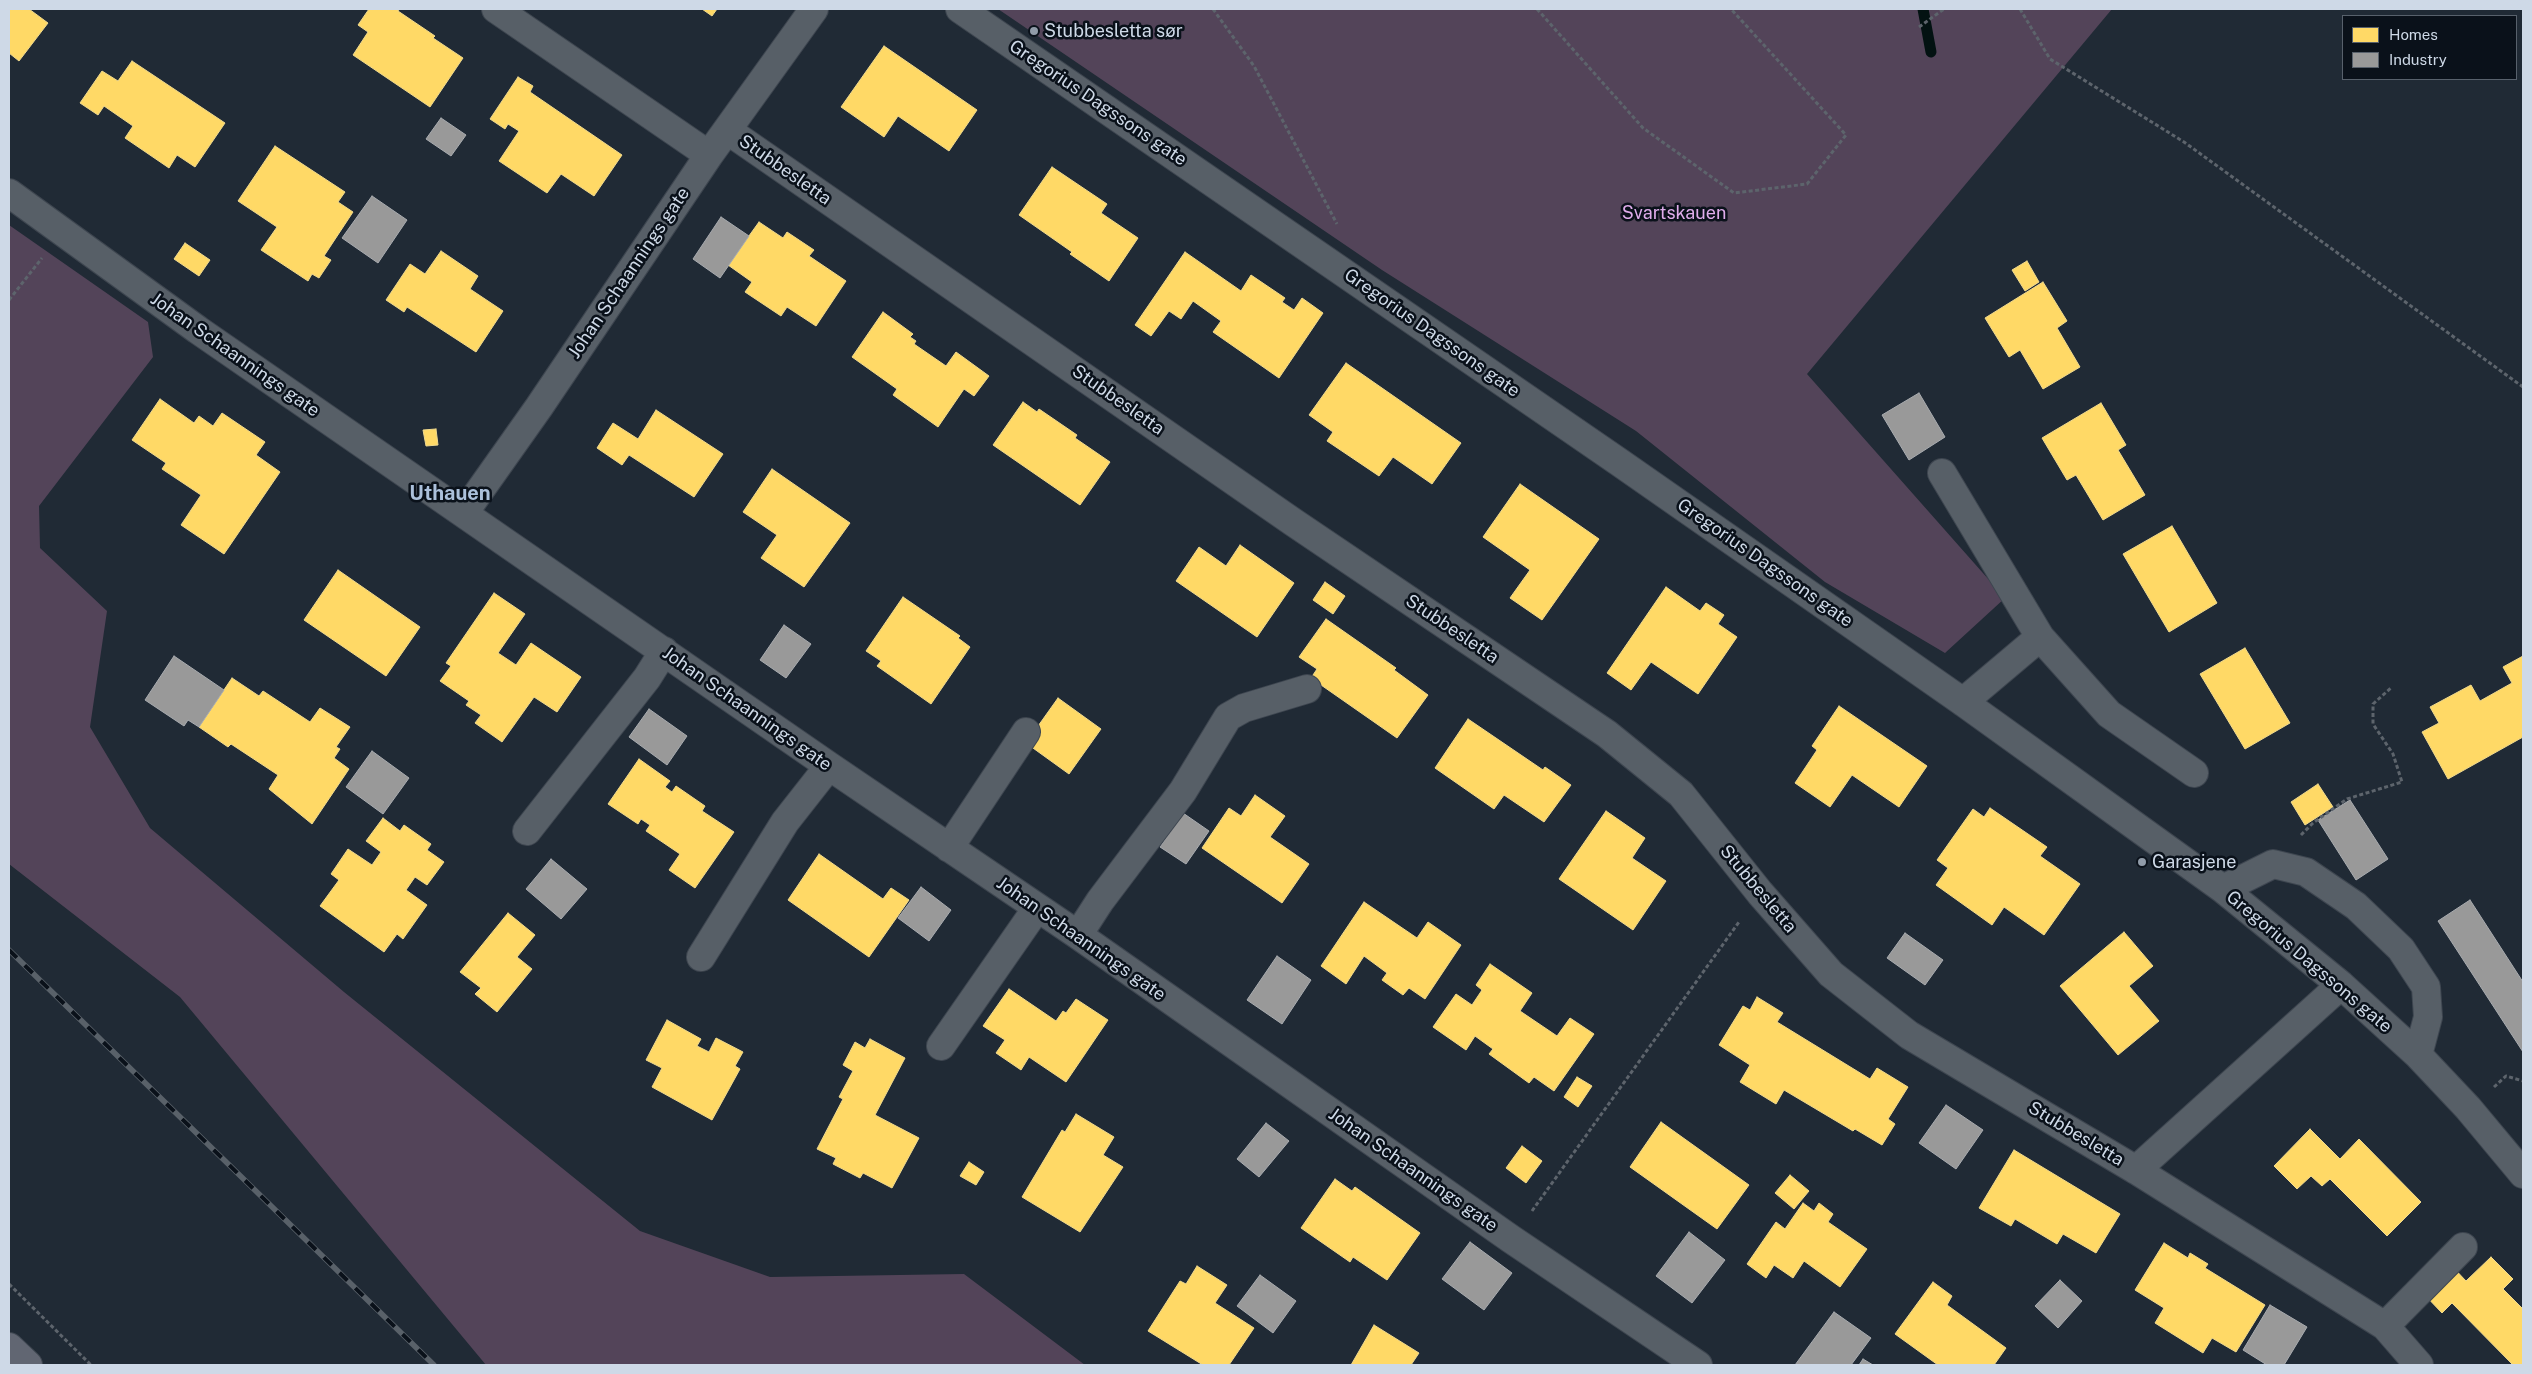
<!DOCTYPE html>
<html>
<head>
<meta charset="utf-8">
<style>
  body { margin:0 }
  #map { position:relative; width:2532px; height:1374px; overflow:hidden; background:#202a35; font-family:"Public Sans",sans-serif }
  canvas { display:block }
  .frame { position:absolute; inset:0; border:10px solid #ced9e7; pointer-events:none }
  .legend { position:absolute; left:2342px; top:15px; width:175px; height:65px; box-sizing:border-box; background:#0a111a; border:1px solid #58616c; margin:0; padding:6px 9px; list-style:none; font-size:15px; color:#ced9e7 }
  .legend li { display:flex; align-items:center; gap:10px; height:25px }
  .legend b { width:25px; border:1px solid #58616c }
</style>
</head>
<body>
<div id="map">
<canvas width="2532" height="1374"></canvas>
<div class="frame"></div>
<ul class="legend">
<li><b style="height:14px;background:#ffd966"></b>Homes</li>
<li><b style="height:14px;background:#999"></b>Industry</li>
</ul>
</div>
<script>
const g = document.querySelector('canvas').getContext('2d');
g.lineJoin = 'round';
function paint(path, color) { g.fillStyle = color; g.fill(path, 'evenodd'); }
const poly = rows => new Path2D(rows.map(r => 'M' + r).join(''));
function strokePath(path, color, width, dash) { g.strokeStyle = color; g.lineWidth = width; g.lineCap = dash ? 'butt' : 'round'; g.setLineDash(dash || []); g.stroke(path); }
function label(font, color, halo, rows, align = 'center') {
  g.font = font + ' "Public Sans",sans-serif'; g.lineWidth = 5; g.setLineDash([]); g.textBaseline = 'middle'; g.strokeStyle = halo; g.fillStyle = color; for (const [text, x, y, turn = 0] of rows) {
    g.save(); g.translate(x, y); g.rotate((+turn || 0) * Math.PI / 180); g.textAlign = isNaN(turn) ? turn : align; if (halo) g.strokeText(text, 0, 0); g.fillText(text, 0, 0); g.restore();
  }
}
const green = poly([
  [998,9,2112,9,1807,374,2005,598,1945,653,1825,582,1636,431,1382,270],
  [9,225,148,322,153,357,39,506,40,548,107,611,90,727,150,828,344,992,640,1231,770,1277,964,1274,1085,1365,486,1365,180,997,9,864]
]);
const homes = poly([
  [9,9,29,9,48,23,19,61,9,53,9,9],
  [369,9,399,9,398,11,435,36,433,38,463,58,430,107,353,55,368,32,358,25,369,9],
  [702,9,717,9,712,16,702,9],
  [884,46,977,110,949,151,898,116,884,137,841,107,884,46],
  [132,61,225,123,195,167,177,155,169,168,125,138,133,126,104,106,98,115,80,103,102,71,118,81,132,61],
  [518,77,533,86,530,92,622,155,594,196,561,174,547,193,499,161,519,131,508,124,505,129,490,119,518,77],
  [275,146,345,192,338,202,353,212,324,256,331,260,319,278,312,274,308,281,261,250,277,227,238,201,275,146],
  [1052,167,1107,204,1101,213,1138,238,1109,281,1070,254,1072,252,1019,215,1052,167],
  [759,222,783,238,787,232,814,250,809,256,846,281,816,326,787,307,781,316,745,292,752,282,728,265,759,222],
  [185,243,210,260,199,276,174,259,185,243],
  [441,251,478,276,470,289,503,311,476,352,407,307,404,312,386,300,410,264,425,274,441,251],
  [1185,252,1241,291,1251,275,1285,298,1282,302,1294,310,1302,298,1323,313,1279,378,1213,332,1221,321,1193,301,1181,319,1169,311,1151,336,1135,325,1185,252],
  [2027,261,2039,282,2025,291,2012,270,2027,261],
  [2043,282,2067,321,2057,328,2080,367,2043,389,2020,350,2009,357,1985,318,2043,282],
  [883,312,913,334,910,337,916,341,914,344,946,366,956,352,989,376,974,396,964,389,938,427,893,395,897,389,852,357,883,312],
  [1346,363,1461,443,1432,484,1393,457,1379,476,1327,441,1333,432,1309,415,1346,363],
  [160,399,194,423,199,416,213,426,222,413,265,442,256,455,280,472,224,554,181,525,201,495,162,469,166,463,132,440,160,399],
  [1023,402,1037,412,1039,409,1077,435,1075,438,1110,462,1080,505,993,445,1023,402],
  [2101,403,2126,445,2118,450,2145,495,2103,520,2076,475,2067,480,2042,438,2101,403],
  [656,410,723,454,694,497,629,455,622,465,597,448,613,423,638,439,656,410],
  [436,429,438,445,426,446,423,430,436,429],
  [772,469,850,523,804,587,761,558,777,535,743,512,772,469],
  [1520,484,1599,539,1542,620,1510,598,1530,570,1483,537,1520,484],
  [2172,526,2217,603,2169,632,2123,554,2172,526],
  [1240,545,1294,583,1257,637,1176,581,1199,547,1226,566,1240,545],
  [338,570,420,627,386,676,304,620,338,570],
  [1325,582,1345,596,1333,614,1313,600,1325,582],
  [1666,587,1700,611,1706,603,1724,615,1718,624,1737,637,1698,694,1651,662,1631,690,1607,673,1666,587],
  [494,593,525,614,498,653,516,665,531,643,581,677,557,712,534,697,502,742,475,723,481,715,466,705,469,701,440,681,451,666,446,663,494,593],
  [903,597,960,636,958,638,970,647,931,704,877,666,881,661,866,651,903,597],
  [1326,619,1396,668,1394,670,1428,695,1397,738,1311,678,1317,669,1299,657,1326,619],
  [2245,648,2290,723,2245,749,2200,674,2245,648],
  [2523,656,2523,737,2448,779,2422,732,2439,723,2430,707,2471,685,2480,701,2512,683,2503,667,2523,656],
  [232,678,259,696,263,691,310,722,320,708,350,727,336,747,340,749,334,758,349,769,312,824,269,789,278,775,231,744,228,747,199,727,232,678],
  [1058,698,1101,729,1069,774,1026,743,1058,698],
  [1839,706,1927,766,1899,807,1852,775,1830,807,1795,783,1817,750,1812,746,1839,706],
  [1468,719,1543,770,1545,767,1571,785,1544,822,1504,795,1494,809,1435,768,1468,719],
  [639,759,670,781,665,787,672,792,676,786,705,806,702,811,734,832,695,888,669,870,680,854,646,831,650,825,641,819,638,824,608,804,639,759],
  [2318,784,2333,807,2305,825,2291,802,2318,784],
  [1255,795,1285,816,1270,837,1309,864,1282,903,1202,848,1229,808,1241,816,1255,795],
  [1990,808,2047,847,2040,856,2080,884,2044,935,2004,907,1992,925,1936,885,1948,868,1937,860,1973,809,1984,817,1990,808],
  [1606,811,1645,838,1632,858,1666,881,1633,930,1559,879,1606,811],
  [383,818,400,831,404,825,431,844,427,850,444,862,427,885,415,877,406,890,427,905,403,939,397,934,384,952,320,906,339,880,331,874,348,849,372,865,381,852,366,841,383,818],
  [819,854,883,899,891,888,909,900,869,957,788,900,819,854],
  [1364,902,1417,938,1428,922,1461,945,1425,999,1409,988,1403,995,1382,980,1387,973,1364,956,1346,984,1321,966,1364,902],
  [508,913,535,935,517,957,532,969,497,1012,475,994,481,988,460,972,508,913],
  [2124,932,2153,966,2129,986,2159,1021,2118,1055,2060,986,2124,932],
  [1490,964,1532,993,1520,1011,1557,1036,1570,1018,1594,1034,1554,1091,1534,1077,1529,1083,1489,1054,1493,1049,1475,1036,1466,1050,1433,1027,1456,994,1472,1005,1482,990,1476,985,1490,964],
  [1009,989,1056,1021,1063,1011,1066,1013,1076,999,1108,1020,1066,1082,1029,1057,1021,1070,996,1053,1005,1040,983,1026,1009,989],
  [1757,997,1783,1013,1777,1022,1870,1079,1877,1068,1908,1087,1888,1119,1895,1124,1882,1145,1855,1129,1853,1131,1784,1090,1776,1104,1740,1082,1750,1065,1719,1045,1743,1006,1750,1010,1757,997],
  [667,1020,701,1039,697,1046,709,1052,716,1038,743,1052,735,1066,740,1069,712,1120,652,1087,662,1068,646,1060,667,1020],
  [870,1039,905,1058,875,1115,919,1138,892,1188,863,1173,860,1178,833,1164,836,1158,817,1149,843,1099,839,1097,853,1071,843,1065,855,1042,865,1048,870,1039],
  [1577,1077,1592,1086,1578,1107,1564,1097,1577,1077],
  [1076,1114,1114,1137,1103,1155,1123,1167,1080,1232,1022,1197,1062,1130,1065,1132,1076,1114],
  [1661,1122,1749,1185,1717,1229,1630,1167,1661,1122],
  [2310,1129,2340,1159,2359,1139,2421,1202,2387,1236,2330,1179,2322,1186,2311,1176,2297,1189,2274,1166,2310,1129],
  [1522,1146,1542,1161,1526,1183,1506,1168,1522,1146],
  [2014,1150,2120,1214,2096,1253,2063,1234,2057,1244,2015,1219,2011,1226,1979,1208,2014,1150],
  [969,1162,984,1172,976,1185,960,1176,969,1162],
  [1790,1175,1809,1191,1794,1209,1775,1193,1790,1175],
  [1335,1179,1352,1191,1355,1187,1420,1233,1387,1280,1353,1257,1350,1262,1301,1228,1335,1179],
  [1803,1203,1814,1211,1819,1203,1833,1214,1828,1222,1867,1249,1840,1287,1804,1261,1793,1278,1774,1265,1766,1278,1747,1264,1776,1222,1785,1229,1803,1203],
  [2164,1243,2188,1258,2190,1253,2208,1264,2205,1268,2265,1305,2236,1352,2212,1338,2203,1353,2155,1323,2164,1308,2135,1290,2164,1243],
  [2491,1257,2513,1279,2503,1289,2523,1309,2523,1365,2513,1365,2452,1303,2442,1313,2422,1292,2450,1264,2466,1281,2491,1257],
  [1197,1266,1227,1285,1215,1303,1254,1328,1229,1365,1203,1365,1148,1331,1180,1281,1186,1284,1197,1266],
  [1933,1282,1952,1296,1947,1305,2006,1348,1994,1365,1938,1365,1895,1334,1933,1282],
  [1374,1325,1419,1353,1411,1365,1351,1365,1374,1325]
]);
const industry = poly([
  [441,118,466,135,451,156,426,139,441,118],
  [372,196,407,220,378,263,342,238,372,196],
  [721,217,749,236,720,278,693,259,721,217],
  [1919,393,1945,437,1909,460,1882,415,1919,393],
  [784,625,811,644,786,678,760,660,784,625],
  [174,656,224,690,199,727,188,720,184,726,145,700,174,656],
  [649,709,687,736,667,765,629,737,649,709],
  [372,751,409,778,383,814,346,787,372,751],
  [2350,800,2388,859,2356,880,2318,820,2350,800],
  [1183,813,1209,831,1186,864,1160,847,1183,813],
  [551,859,587,889,561,919,526,889,551,859],
  [921,887,951,910,929,941,898,918,921,887],
  [2470,900,2523,982,2523,1052,2438,921,2470,900],
  [1905,933,1943,960,1925,985,1887,958,1905,933],
  [1277,956,1311,980,1282,1024,1247,1000,1277,956],
  [1946,1105,1983,1130,1956,1169,1919,1143,1946,1105],
  [1266,1123,1289,1141,1259,1177,1237,1159,1266,1123],
  [1689,1232,1725,1260,1692,1303,1656,1276,1689,1232],
  [1470,1242,1512,1273,1484,1310,1442,1279,1470,1242],
  [1260,1275,1296,1301,1273,1333,1237,1306,1260,1275],
  [2060,1280,2082,1301,2058,1328,2035,1306,2060,1280],
  [2270,1305,2307,1327,2284,1365,2267,1365,2243,1350,2270,1305],
  [1834,1312,1871,1338,1851,1365,1795,1365,1834,1312],
  [1863,1359,1873,1365,1859,1365,1863,1359]
]);
const stream = poly([
  [1923,9,1931,52]
]);
const path = poly([
  [1213,9,1254,66,1337,224],
  [1537,9,1643,128,1734,193,1807,184,1846,135,1731,9],
  [2020,9,2050,59,2184,142,2523,387],
  [1919,27,1944,9],
  [9,300,42,258],
  [2301,835,2313,823,2347,799,2402,782,2393,754,2373,724,2373,704,2392,687],
  [2494,1087,2506,1076,2523,1081],
  [1532,1211,1739,922],
  [9,1284,91,1365]
]);
const minor = poly([
  [496,9,709,155],
  [960,9,1619,462,1963,702,2223,889,2341,985,2418,1055,2468,1108,2523,1174],
  [727,130,1293,522,1607,734,1681,794,1760,893,1831,974,1909,1035,2136,1170,2385,1326],
  [9,193,198,330,829,766,1078,935,1511,1239,1698,1365],
  [1942,473,2040,637,2109,714,2194,773],
  [464,513,539,407,709,155,814,9],
  [1963,702,2040,637],
  [527,831,647,678,664,651],
  [949,848,1026,732],
  [2223,889,2273,864,2306,872,2356,906,2401,949,2426,987,2428,1017,2418,1055],
  [1078,935,1100,901,1183,791,1228,717,1244,708,1307,689],
  [701,957,785,822,829,766],
  [941,1046,1037,908],
  [2136,1170,2341,985],
  [2419,1365,2385,1326,2463,1247]
]);
const major = poly([
  [9,1347,28,1365]
]);
const rail = poly([
  [9,950,434,1365]
]);
const markers = [
  [1034,31,5,"#919ca9"],
  [2142,862,5,"#919ca9"]
];
const poiNames = [
  ["Stubbesletta sør",1044,31],
  ["Garasjene",2152,862]
];
const streetNames = [
  ["Gregorius Dagssons gate",1098,103,34],
  ["Stubbesletta",785,170,35],
  ["Johan Schaannings gate",629,273,-56],
  ["Gregorius Dagssons gate",1432,333,35],
  ["Johan Schaannings gate",235,355,35],
  ["Stubbesletta",1118,400,35],
  ["Gregorius Dagssons gate",1765,563,35],
  ["Stubbesletta",1452,629,34],
  ["Johan Schaannings gate",747,709,35],
  ["Stubbesletta",1758,889,50],
  ["Johan Schaannings gate",1081,939,35],
  ["Gregorius Dagssons gate",2309,962,40],
  ["Stubbesletta",2076,1134,31],
  ["Johan Schaannings gate",1413,1170,35]
];
const parkNames = [
  ["Svartskauen",1674,213]
];
const quarterNames = [
  ["Uthauen",450,494]
];
paint(green, '#534459');
paint(homes, '#ffd966');
strokePath(homes, '#f0d98d', 1);
paint(industry, '#999');
strokePath(industry, '#a9acb0', 1);
strokePath(stream, '#031212', 11);
strokePath(minor, '#3e4650', 30);
strokePath(major, '#3e4650', 30);
strokePath(path, '#5d646c', 3, [4, 2.5]);
strokePath(minor, '#575f67', 28);
strokePath(major, '#616672', 28);
strokePath(rail, '#596169', 5.5);
strokePath(rail, '#0a111a', 4, [11]);
for (const [x, y, r, color] of markers) { const dot = new Path2D(); dot.arc(x, y, r, 0, 2 * Math.PI); g.fillStyle = color; g.fill(dot); strokePath(dot, '#0a111a', 2); }
label('18px', '#ced9e7', '#0a111a', poiNames, 'left');
label('18px', '#ced9e7', '#0a111a', streetNames);
label('18px', '#dfaceb', '#0a111a', parkNames);
label('bold 20px', '#abc0db', '#0a111a', quarterNames);
</script>
</body>
</html>
